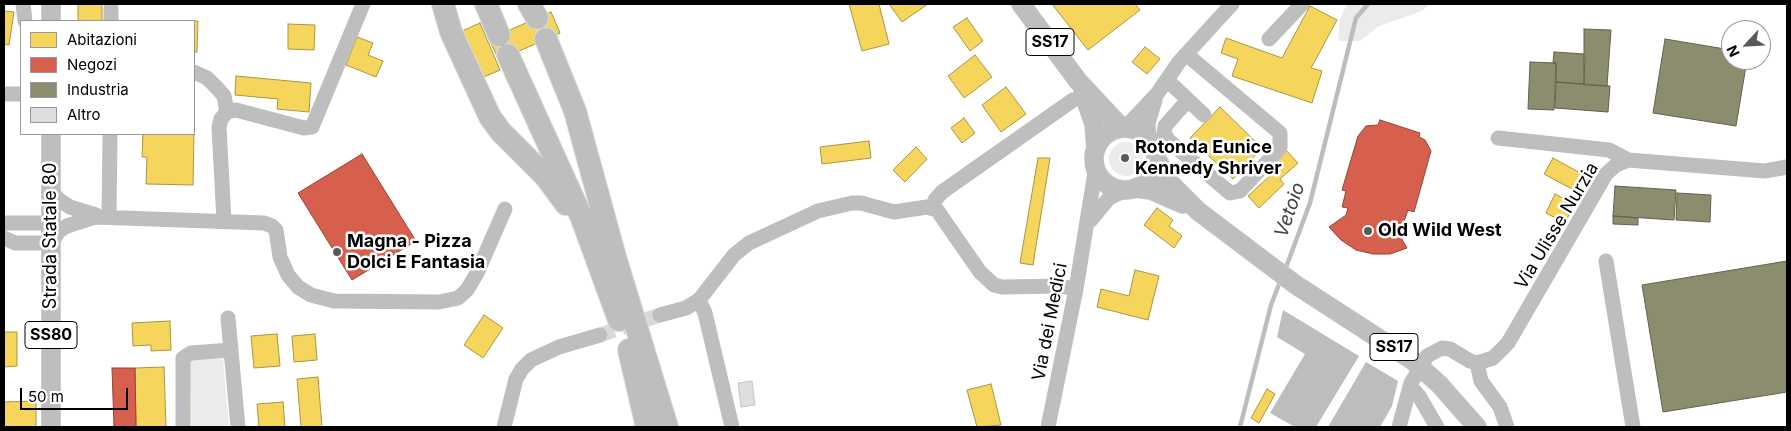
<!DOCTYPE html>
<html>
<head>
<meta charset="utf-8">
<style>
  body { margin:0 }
  #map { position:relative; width:1791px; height:431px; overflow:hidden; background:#fff; font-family:Inter,sans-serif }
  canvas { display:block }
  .frame { position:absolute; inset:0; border:5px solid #000; pointer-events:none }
  .legend { position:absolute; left:20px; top:20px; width:175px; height:115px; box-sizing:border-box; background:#fff; border:1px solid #999; margin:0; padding:6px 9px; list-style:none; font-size:15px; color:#000 }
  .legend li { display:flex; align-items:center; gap:10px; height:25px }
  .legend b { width:25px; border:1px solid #999 }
  .north { position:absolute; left:1721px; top:20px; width:50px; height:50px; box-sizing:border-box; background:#fff; border:1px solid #999; border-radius:50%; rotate:245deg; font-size:14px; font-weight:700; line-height:20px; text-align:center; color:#000 }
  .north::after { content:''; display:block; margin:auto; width:18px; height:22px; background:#595959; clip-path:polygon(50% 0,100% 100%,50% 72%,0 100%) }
  .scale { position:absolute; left:20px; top:388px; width:108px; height:22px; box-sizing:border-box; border:2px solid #000; border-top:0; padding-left:6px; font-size:15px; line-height:18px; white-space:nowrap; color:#000; -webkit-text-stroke:4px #fff; paint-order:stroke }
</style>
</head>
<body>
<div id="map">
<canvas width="1791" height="431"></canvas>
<div class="frame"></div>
<ul class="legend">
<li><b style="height:14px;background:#f6d55c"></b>Abitazioni</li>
<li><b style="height:14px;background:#d6604d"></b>Negozi</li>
<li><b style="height:14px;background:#8c8c6e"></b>Industria</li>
<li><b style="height:14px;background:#dedede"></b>Altro</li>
</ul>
<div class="north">N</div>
<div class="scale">50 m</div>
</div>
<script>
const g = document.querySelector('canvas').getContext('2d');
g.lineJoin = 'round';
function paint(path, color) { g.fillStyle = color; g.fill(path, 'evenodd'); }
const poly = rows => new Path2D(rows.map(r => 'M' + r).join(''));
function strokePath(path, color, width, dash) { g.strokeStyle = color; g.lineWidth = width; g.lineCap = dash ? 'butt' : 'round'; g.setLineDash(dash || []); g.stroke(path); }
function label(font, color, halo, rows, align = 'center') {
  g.font = font + ' Inter,sans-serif'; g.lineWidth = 5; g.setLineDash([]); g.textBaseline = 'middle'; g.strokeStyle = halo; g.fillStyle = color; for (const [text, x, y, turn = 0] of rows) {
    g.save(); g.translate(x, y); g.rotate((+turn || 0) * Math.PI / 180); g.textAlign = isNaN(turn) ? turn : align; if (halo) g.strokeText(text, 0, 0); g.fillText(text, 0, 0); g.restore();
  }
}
const green = poly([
  [1347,4,1430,4,1422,11,1379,26,1360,41,1338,41,1340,19],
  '1109 159a17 17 0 1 1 34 0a17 17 0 1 1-34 0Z',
  [223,359,229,427,191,427,190,360]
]);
const water = poly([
  [1283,310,1359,356,1316,427,1295,427,1270,413,1305,354,1277,337],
  [1366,362,1398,381,1392,406,1380,427,1328,427]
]);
const homes = poly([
  [78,4,102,4,102,21,78,21,78,4],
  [849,4,879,4,889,44,862,51,849,4],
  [889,4,928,4,902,22,889,4],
  [1052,4,1135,4,1140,10,1088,50,1052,4],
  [1310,6,1337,20,1311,68,1322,71,1312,103,1232,76,1238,59,1221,53,1226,38,1282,58,1310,6],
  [4,11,14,12,9,45,4,44,4,11],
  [551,12,560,33,499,60,489,39,551,12],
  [967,18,983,41,970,51,953,27,967,18],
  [194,21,198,21,197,52,194,52,194,21],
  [480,23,500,70,479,79,460,32,480,23],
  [288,24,315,25,314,50,288,49,288,24],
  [357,37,373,43,368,55,383,61,376,77,346,65,357,37],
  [1145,47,1160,59,1147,74,1132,62,1145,47],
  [975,55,992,77,964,98,948,76,975,55],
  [236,76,311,83,309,112,277,109,278,99,235,95,236,76],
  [1006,87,1026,114,1001,132,982,105,1006,87],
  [1220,107,1262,148,1233,179,1190,138,1220,107],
  [964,118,975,133,962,143,951,128,964,118],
  [194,131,193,185,146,184,147,157,142,157,143,134,194,134,194,131],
  [869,141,871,158,822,164,820,147,869,141],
  [916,147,927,159,905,182,893,170,916,147],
  [1286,150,1298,163,1280,179,1284,184,1259,208,1248,196,1272,174,1266,168,1286,150],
  [1038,158,1050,158,1033,265,1020,263,1038,158],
  [1553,158,1582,174,1574,190,1544,174,1553,158],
  [1555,194,1574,204,1565,223,1546,213,1555,194],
  [1157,208,1173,220,1169,226,1182,236,1174,248,1144,225,1157,208],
  [1135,270,1159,276,1148,320,1097,307,1101,289,1129,296,1135,270],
  [484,315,503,328,483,358,464,345,484,315],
  [170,321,171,350,151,351,151,345,133,346,132,323,170,321],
  [4,332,17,332,17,366,4,367,4,332],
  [277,334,280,366,254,368,251,336,277,334],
  [315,334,317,360,294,362,292,336,315,334],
  [164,367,166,427,136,427,135,368,164,367],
  [318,377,322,427,301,427,297,379,318,377],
  [991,384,1001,425,977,427,967,390,991,384],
  [1267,389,1275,394,1259,423,1251,418,1267,389],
  [36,401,36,427,4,427,4,402,36,401],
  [283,402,285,427,259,427,257,404,283,402]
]);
const shops = poly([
  [1380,120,1420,133,1419,137,1425,140,1431,151,1414,212,1408,210,1403,224,1398,223,1396,229,1407,248,1390,254,1373,254,1356,250,1341,240,1329,227,1346,215,1348,208,1342,207,1346,191,1342,190,1358,136,1366,126,1378,125,1380,120],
  [362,154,416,241,352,280,298,193,362,154],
  [112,368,135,368,136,427,114,427,112,368]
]);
const industry = poly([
  [1584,29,1611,30,1607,86,1584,85,1584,29],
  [1665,39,1731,50,1731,60,1747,60,1736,126,1653,113,1665,39],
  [1554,52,1585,54,1584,84,1556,82,1556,63,1553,63,1554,52],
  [1530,62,1556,63,1554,110,1528,109,1530,62],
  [1556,82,1610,86,1608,112,1555,108,1556,82],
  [1615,186,1676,190,1674,220,1613,216,1615,186],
  [1677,193,1711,195,1710,222,1676,220,1677,193],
  [1613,216,1638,218,1638,225,1613,224,1613,216],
  [1787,261,1787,392,1663,412,1642,285,1787,261]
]);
const stream = poly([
  [1285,270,1310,203,1356,18,1368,4],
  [1240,427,1271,305,1281,279]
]);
const building = poly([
  [752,381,755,405,741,407,738,383,752,381]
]);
const minorTunnel = poly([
  [600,335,660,315]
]);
const minor = poly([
  [23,4,25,21],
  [111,21,111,8],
  [1269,39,1302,4],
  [1186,54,1280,133,1280,148,1240,191,1230,193,1168,140,1164,133,1165,126,1188,100],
  [194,72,207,78,219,90,224,96,227,112],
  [1167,80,1204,115],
  [4,94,21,94],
  [1125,128,1157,94,1179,62,1232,4],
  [1498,138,1609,150,1628,160],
  [1149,140,1148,124,1155,100],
  [51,190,58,199,70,207,96,215],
  [933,208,935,200,942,192,1073,100],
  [109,217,110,134],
  [224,221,219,127,221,119,227,112,236,110,304,128,312,127,363,4],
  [1090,221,1109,198,1128,189],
  [4,223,51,223],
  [4,238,15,243,51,243,59,231,67,226,95,217,264,223,272,226,276,230,280,257,288,275,298,287,311,295,334,301,439,302,458,298,467,290,477,273,505,209],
  [1606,261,1633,427],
  [699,300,705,313,732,427],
  [660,315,686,308,699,300,734,255,749,243,818,211,852,203,861,203,894,212,927,207,937,210,980,272,994,285,1002,287,1060,286,1076,289],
  [228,318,238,427],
  [1477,363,1481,381,1500,407,1507,427],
  [1410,386,1419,396,1437,427],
  [183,427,183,358,191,353,231,350],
  [504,427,516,379,522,369,531,360,559,347,600,335],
  [1048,427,1076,289,1096,166],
  [1399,427,1411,383,1427,356,1442,348,1450,349,1470,361,1477,363,1493,358,1508,343,1606,174,1616,165,1628,160,1765,171,1787,167]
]);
const major = poly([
  [51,4,51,21],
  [1021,4,1078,81,1122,128],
  [1083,92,1094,124,1096,149],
  '1094 159a31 31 0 1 1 62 0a31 31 0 1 1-62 0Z',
  [51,134,51,427],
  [1156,157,1169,182,1198,211,1296,285,1412,360,1439,384,1477,427],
  [1135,188,1151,190,1183,204]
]);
const highway = poly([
  [443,4,451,32,490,117,501,132,546,177,566,204],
  [486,4,499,35],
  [529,4,537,18],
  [546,39,575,111,615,257,667,427],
  [508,55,581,216,619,320],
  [629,350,647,427]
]);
const markers = [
  [1125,158,5,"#595959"],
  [1368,231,5,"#595959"],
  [337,252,5,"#595959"]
];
const shields = [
  [1050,42,48],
  [51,335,52],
  [1394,347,48]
];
const shieldNames = [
  ["SS17",1050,42],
  ["SS80",51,335],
  ["SS17",1394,347]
];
const poiNames = [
  ["Rotonda Eunice",1135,148],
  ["Kennedy Shriver",1135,169],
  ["Old Wild West",1378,231],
  ["Magna - Pizza",347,242],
  ["Dolci E Fantasia",347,263]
];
const streetNames = [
  ["Via Ulisse Nurzia",1557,226,-59],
  ["Strada Statale 80",51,236,-90],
  ["Via dei Medici",1050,322,-79]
];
const waterNames = [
  ["Vetoio",1290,210,-71]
];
paint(green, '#ebebeb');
paint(water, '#bdbdbd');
paint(homes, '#f6d55c');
strokePath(homes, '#ac9540', 1);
paint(shops, '#d6604d');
strokePath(shops, '#964336', 1);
paint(industry, '#8c8c6e');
strokePath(industry, '#62624d', 1);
strokePath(stream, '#bdbdbd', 4.5);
paint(building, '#dedede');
strokePath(building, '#c6c6c6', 1);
strokePath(minorTunnel, '#d9d9d9', 15, [15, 8]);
strokePath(major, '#dbdbdb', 20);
strokePath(highway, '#dbdbdb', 24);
strokePath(minor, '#bebebe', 15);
strokePath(major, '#bebebe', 19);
strokePath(highway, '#bebebe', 22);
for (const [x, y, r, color] of markers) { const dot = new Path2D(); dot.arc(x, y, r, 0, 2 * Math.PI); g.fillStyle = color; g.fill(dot); strokePath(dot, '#fff', 2); }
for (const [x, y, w] of shields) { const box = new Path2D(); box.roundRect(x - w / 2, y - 13.5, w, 27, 4); g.fillStyle = '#fff'; g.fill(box); strokePath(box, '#000', 1); }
label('bold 16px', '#000', null, shieldNames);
label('bold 18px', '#000', '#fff', poiNames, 'left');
label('18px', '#000', '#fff', streetNames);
label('italic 19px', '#424242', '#fff', waterNames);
</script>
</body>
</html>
